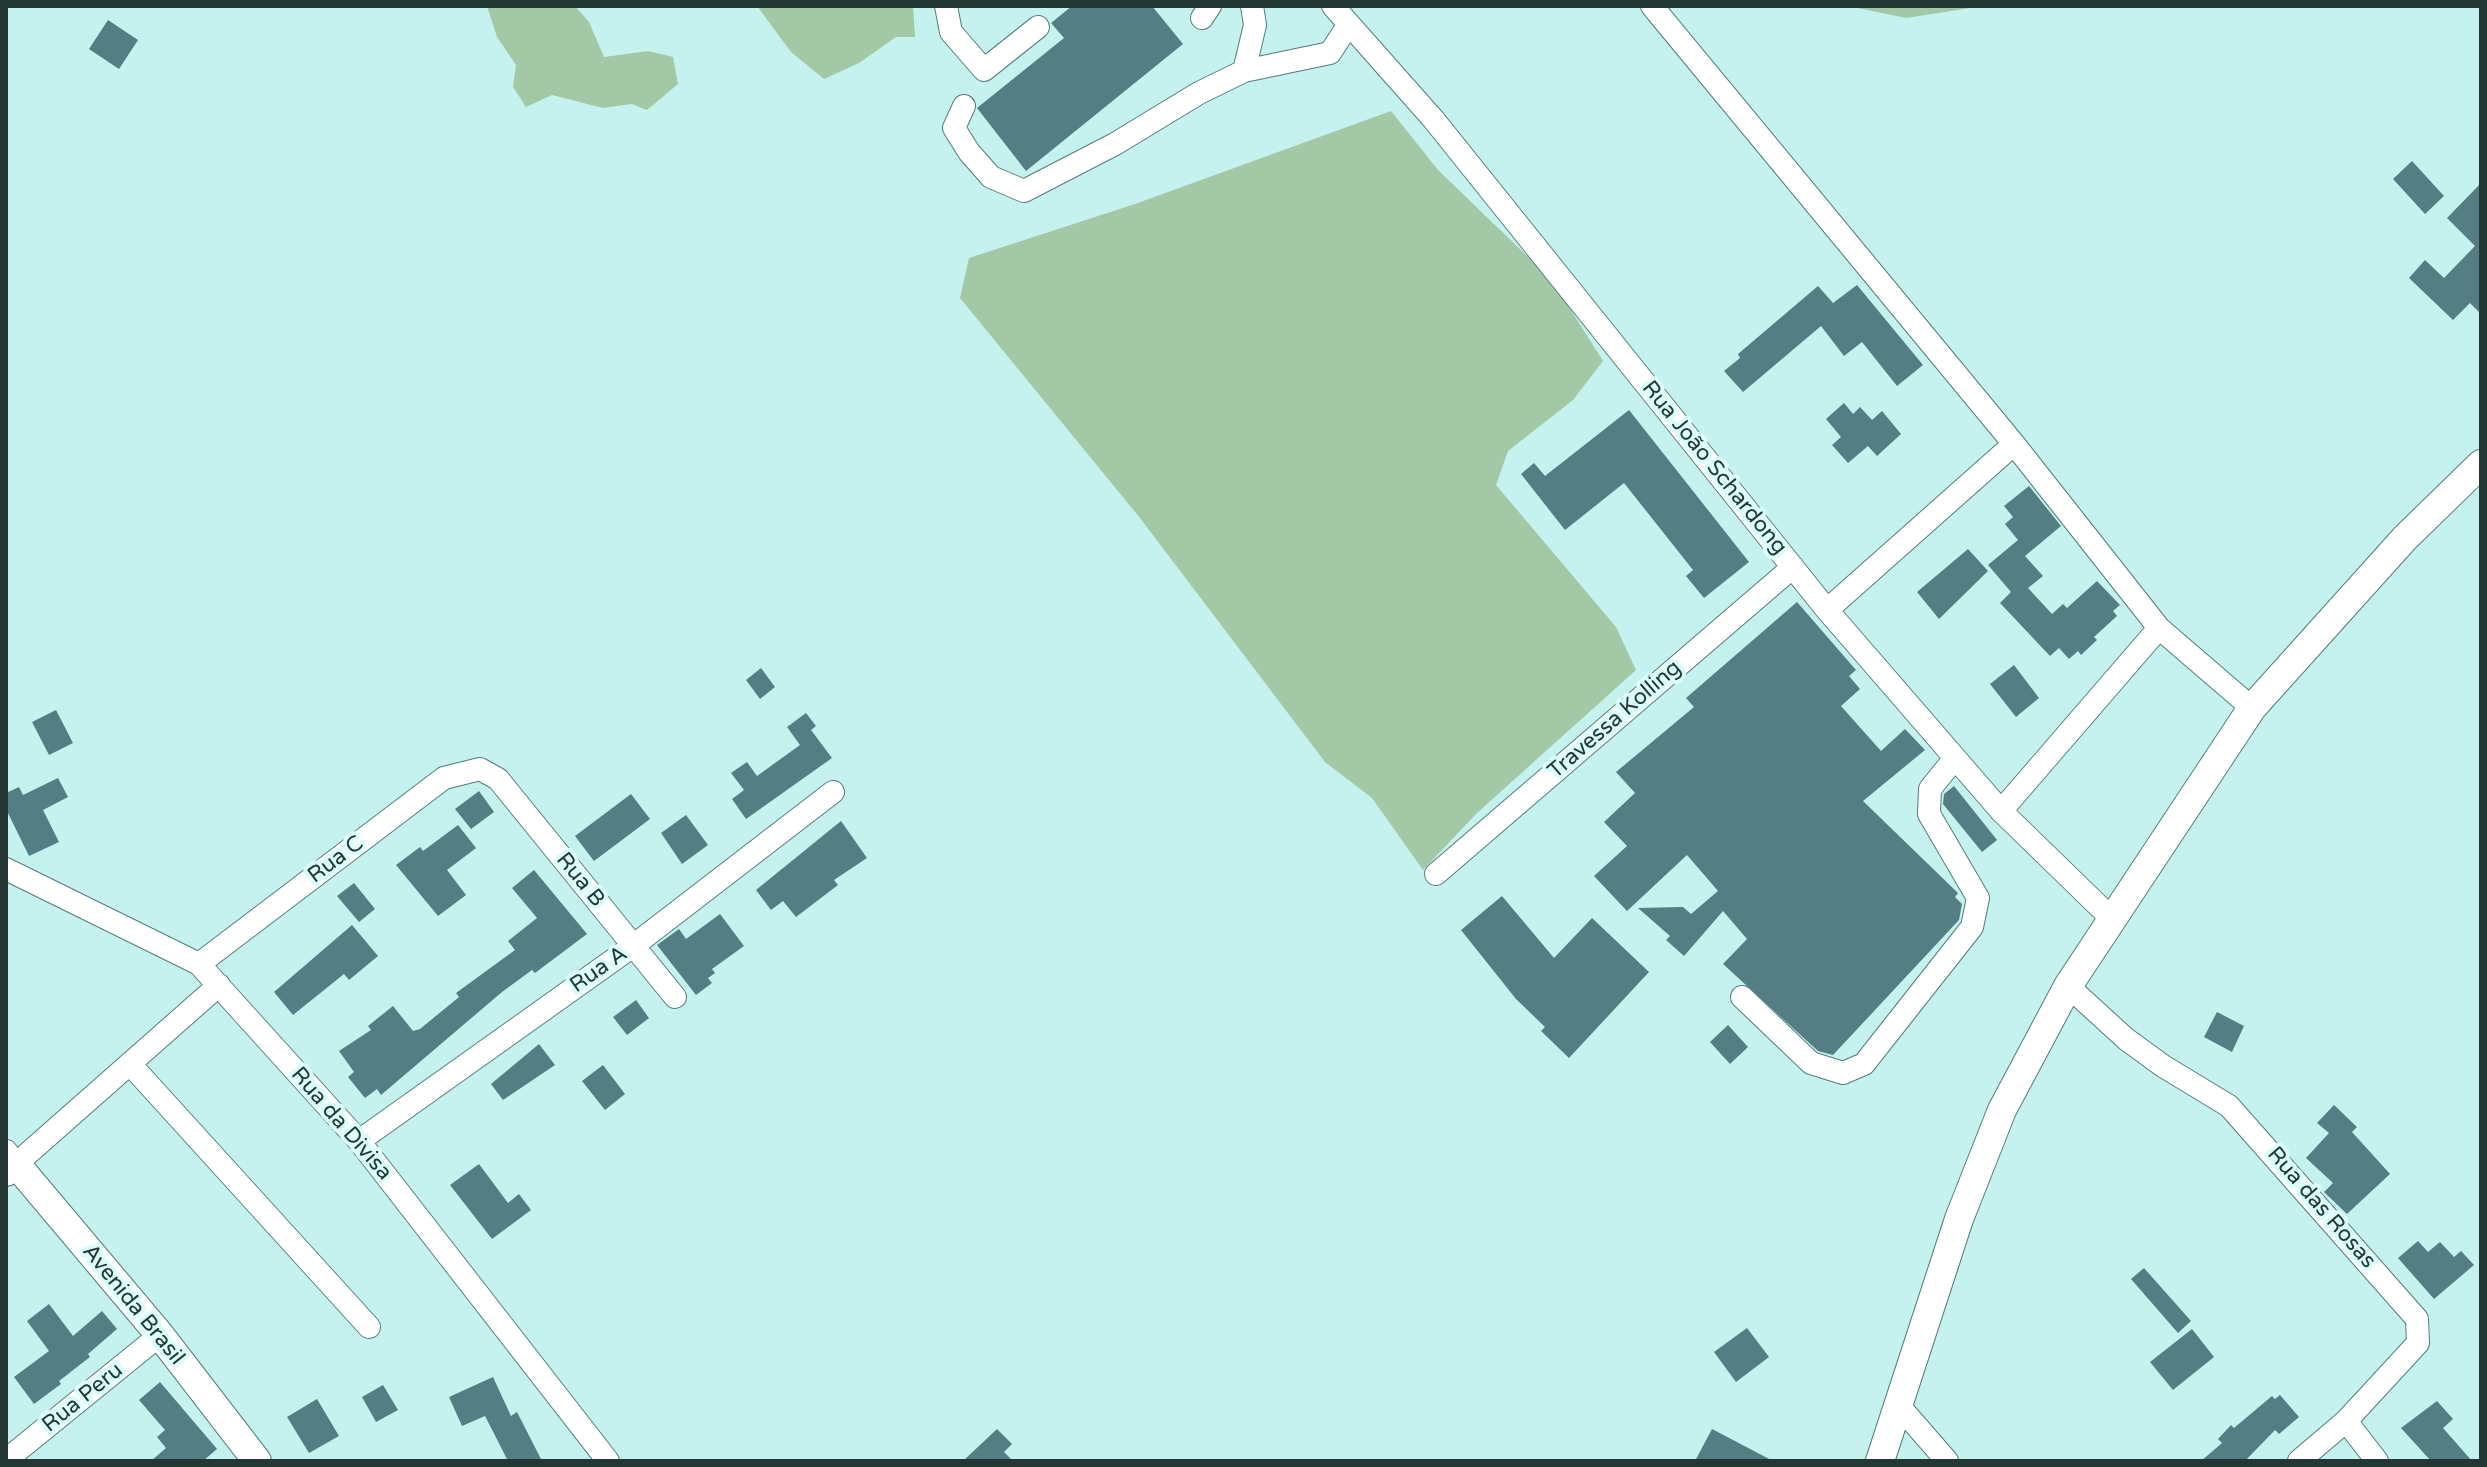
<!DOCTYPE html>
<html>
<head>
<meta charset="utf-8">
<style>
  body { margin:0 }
  #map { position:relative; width:2487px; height:1467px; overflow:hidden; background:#c5f2ee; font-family:"Varela Round",sans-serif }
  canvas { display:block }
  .frame { position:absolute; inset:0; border:8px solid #253735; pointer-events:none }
</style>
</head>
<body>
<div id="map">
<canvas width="2487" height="1467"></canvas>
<div class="frame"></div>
</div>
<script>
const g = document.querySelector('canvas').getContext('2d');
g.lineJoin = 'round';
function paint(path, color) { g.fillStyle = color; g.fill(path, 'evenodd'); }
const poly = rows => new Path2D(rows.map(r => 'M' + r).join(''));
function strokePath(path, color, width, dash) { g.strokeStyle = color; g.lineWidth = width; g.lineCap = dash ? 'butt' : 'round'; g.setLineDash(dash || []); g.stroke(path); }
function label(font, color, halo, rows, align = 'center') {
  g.font = font + ' "Varela Round",sans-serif'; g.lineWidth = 8; g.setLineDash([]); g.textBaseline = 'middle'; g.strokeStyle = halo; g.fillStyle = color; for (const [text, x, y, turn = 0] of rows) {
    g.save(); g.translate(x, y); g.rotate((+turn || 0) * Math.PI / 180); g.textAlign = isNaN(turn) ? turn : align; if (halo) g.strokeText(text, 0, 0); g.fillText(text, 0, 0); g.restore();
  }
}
const green = poly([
  [487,6,575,6,589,22,604,57,648,51,673,57,678,84,647,110,632,104,603,108,552,95,526,107,513,87,516,65,497,37],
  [757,6,913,6,915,37,896,37,859,63,824,79,791,52],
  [1848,6,1983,6,1906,18],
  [1391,111,1438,170,1552,280,1603,361,1573,400,1508,451,1496,485,1616,627,1636,670,1477,813,1423,870,1372,798,1325,762,1140,518,960,298,969,258,1135,204]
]);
const building = poly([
  [1072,6,1152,6,1183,44,1026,171,977,108,1064,38,1051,23],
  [108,20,138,40,119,69,89,49],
  [2412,161,2444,196,2425,214,2393,179],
  [2481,183,2481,314,2470,303,2453,320,2409,278,2425,260,2444,278,2475,246,2447,218],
  [1857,285,1923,365,1897,386,1862,342,1844,356,1821,326,1743,392,1724,371,1740,358,1738,354,1818,286,1833,303],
  [1844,403,1853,414,1860,407,1872,420,1882,411,1901,434,1877,456,1868,446,1848,463,1832,445,1841,437,1826,419],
  [1629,410,1749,562,1704,598,1686,576,1693,570,1624,483,1565,530,1521,474,1534,463,1545,476],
  [2029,486,2061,526,2025,556,2043,576,2028,588,2052,614,2063,604,2067,608,2097,581,2120,605,2113,611,2117,616,2094,637,2097,640,2081,655,2078,651,2069,659,2059,648,2050,656,2000,603,2011,592,1988,565,2018,540,2005,524,2013,517,2004,506],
  [1968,549,1988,571,1939,619,1917,592],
  [1797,602,1856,670,1849,676,1860,689,1841,706,1881,751,1905,729,1925,750,1863,801,1958,893,1955,897,1962,904,1959,920,1833,1055,1818,1051,1723,964,1747,939,1723,911,1684,956,1666,940,1670,936,1638,908,1683,907,1691,914,1718,891,1687,855,1627,911,1594,876,1627,846,1604,822,1635,793,1616,772,1694,707,1686,698],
  [2014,665,2039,698,2016,717,1990,684],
  [761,668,775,687,760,699,746,680],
  [56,710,73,743,49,755,32,722],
  [806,713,816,726,811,730,832,758,746,819,732,799,744,790,731,773,747,762,757,776,800,745,787,727],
  [58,778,68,797,43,810,59,842,29,856,6,809,6,793,19,787,23,795],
  [1954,786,1997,840,1982,852,1943,804,1944,794],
  [479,791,494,812,471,829,455,809],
  [631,794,650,819,594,861,575,836],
  [686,815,708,845,682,864,661,833],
  [841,821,867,858,834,880,838,885,796,917,783,901,771,910,756,890],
  [458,825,476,848,447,870,466,895,438,916,396,865,420,847,423,851],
  [534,870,587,934,535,973,532,970,502,992,381,1095,377,1089,365,1098,348,1077,354,1072,339,1051,371,1030,368,1026,393,1006,413,1031,420,1029,459,997,456,993,515,950,508,941,537,918,512,888],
  [354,883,375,909,359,922,337,896],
  [1502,896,1554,958,1592,918,1649,972,1569,1058,1541,1031,1545,1027,1516,999,1461,930],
  [720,914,744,946,712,969,715,973,708,978,712,983,696,995,657,945,679,929,686,939],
  [352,925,378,956,349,980,344,974,293,1015,274,992],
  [636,1000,649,1018,627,1035,613,1017],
  [2217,1012,2244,1026,2232,1052,2204,1037],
  [1728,1025,1748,1047,1730,1064,1710,1042],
  [539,1044,555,1065,503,1100,491,1084],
  [603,1065,625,1094,605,1110,582,1081],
  [2334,1105,2357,1127,2352,1132,2390,1174,2347,1214,2324,1192,2333,1183,2306,1158,2329,1133,2317,1123],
  [479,1164,508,1203,519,1194,531,1210,492,1239,450,1185],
  [2418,1241,2428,1252,2440,1242,2454,1257,2461,1251,2474,1265,2434,1299,2398,1258],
  [2144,1268,2191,1321,2178,1333,2131,1279],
  [49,1304,73,1336,102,1311,117,1329,88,1354,90,1357,59,1381,61,1384,34,1404,14,1377,49,1351,27,1321],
  [1747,1328,1769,1357,1736,1382,1714,1352],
  [2192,1329,2214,1357,2173,1390,2150,1362],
  [493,1377,511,1416,517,1412,542,1461,508,1461,485,1416,462,1426,449,1397],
  [160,1382,217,1449,203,1461,151,1461,166,1448,157,1437,165,1430,139,1400],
  [383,1385,398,1410,376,1422,362,1397],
  [2280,1395,2299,1417,2279,1434,2275,1430,2245,1461,2201,1461,2222,1443,2218,1439,2231,1425,2234,1428,2272,1396,2275,1399],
  [317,1399,339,1436,309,1453,287,1417],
  [2437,1401,2453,1419,2443,1428,2472,1461,2431,1461,2401,1428],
  [997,1429,1012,1444,1004,1452,1013,1461,963,1461],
  [1712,1429,1773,1461,1695,1461]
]);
const minor = poly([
  [946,6,951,32,984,70,1038,27],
  [1333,6,1434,120,1827,610,2001,811,2110,917],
  [1652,6,2014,444,2159,628,2252,708],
  [1202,18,1210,6],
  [1244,71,1255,25,1252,6],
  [964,106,954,128,969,152,991,177,1024,191,1115,144,1199,93,1244,71,1330,53,1349,24],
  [1827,610,2014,444],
  [2001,811,2159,628],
  [6,869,199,964,359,1141,608,1461],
  [1436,874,1793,567],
  [199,964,444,778,480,769,498,779,675,997],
  [2068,986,2126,1039,2163,1066,2229,1106,2417,1319,2418,1343,2346,1421,2299,1461],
  [1742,997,1811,1063,1843,1073,1864,1064,1972,927,1978,898,1929,814,1930,789,1955,758],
  [130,1064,369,1327],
  [359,1141,633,946,833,792],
  [6,1151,16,1164,219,985],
  [1900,1407,1947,1461],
  [2346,1421,2377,1461],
  [6,1460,160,1335]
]);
const major = poly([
  [6,1172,16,1164,160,1335,257,1461],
  [1880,1461,1959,1219,2002,1110,2068,986,2252,708,2405,538,2481,464]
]);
const streetNames = [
  ["Rua João Schardong",1714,468,51],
  ["Travessa Kolling",1615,720,-41],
  ["Rua C",336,860,-37],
  ["Rua B",580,880,51],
  ["Rua A",599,970,-35],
  ["Rua da Divisa",341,1124,49],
  ["Rua das Rosas",2321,1208,49],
  ["Avenida Brasil",133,1305,51],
  ["Rua Peru",83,1398,-39]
];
paint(green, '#a2c8a5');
paint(building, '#547d84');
strokePath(minor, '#537d79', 24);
strokePath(major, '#537d79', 30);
strokePath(minor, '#fff', 22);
strokePath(major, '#fff', 28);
label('22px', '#253735', '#dafefa', streetNames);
</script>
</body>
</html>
